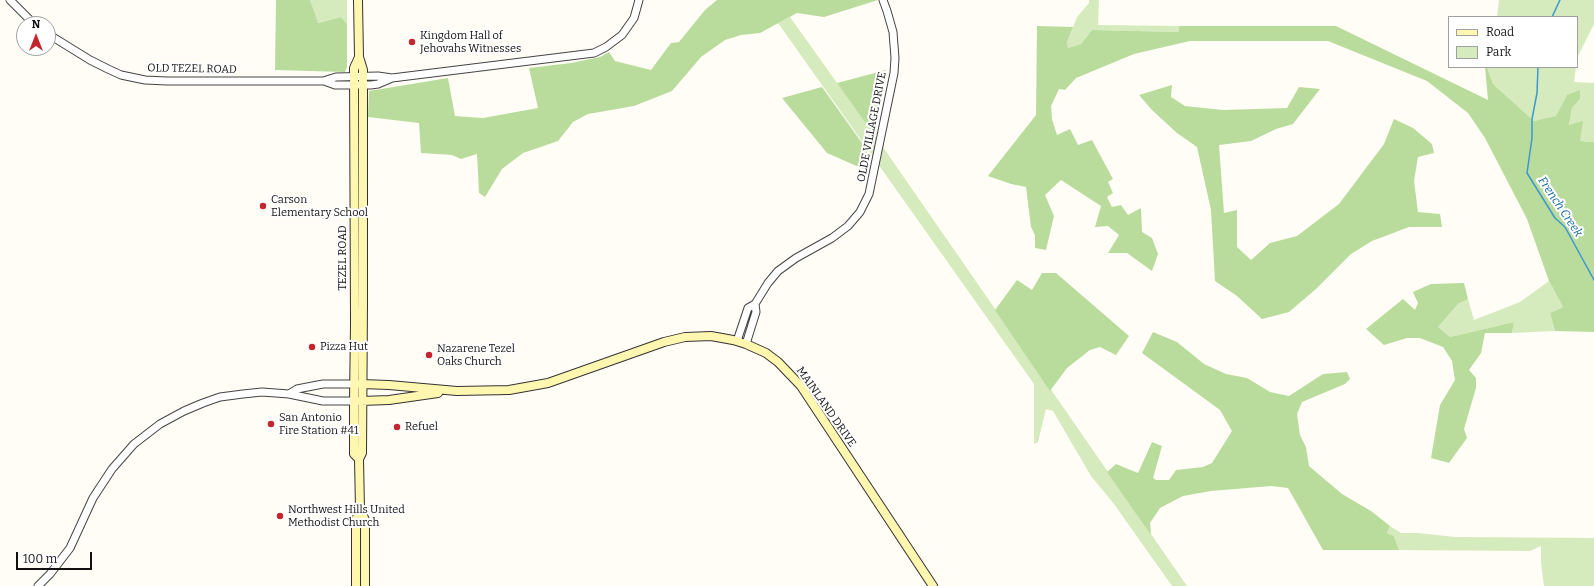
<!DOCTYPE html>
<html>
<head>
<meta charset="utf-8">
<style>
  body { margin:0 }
  #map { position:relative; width:1594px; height:586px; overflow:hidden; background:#fffdf5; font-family:Bitter,serif }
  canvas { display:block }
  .legend { position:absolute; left:1448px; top:16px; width:130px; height:52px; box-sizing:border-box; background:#fff; border:1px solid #a0a0a0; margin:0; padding:5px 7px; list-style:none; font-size:12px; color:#111 }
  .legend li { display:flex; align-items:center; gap:8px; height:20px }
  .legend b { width:20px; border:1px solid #a0a0a0 }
  .north { position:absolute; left:16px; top:16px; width:40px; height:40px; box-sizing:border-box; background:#fff; border:1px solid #a0a0a0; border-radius:50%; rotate:0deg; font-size:11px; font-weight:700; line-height:16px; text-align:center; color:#111 }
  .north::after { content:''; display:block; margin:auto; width:14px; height:18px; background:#c4262e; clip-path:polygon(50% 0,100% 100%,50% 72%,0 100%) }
  .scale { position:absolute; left:16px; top:552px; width:76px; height:18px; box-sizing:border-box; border:2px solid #111; border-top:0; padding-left:5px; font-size:12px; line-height:14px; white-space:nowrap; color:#111; -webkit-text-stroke:3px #fff; paint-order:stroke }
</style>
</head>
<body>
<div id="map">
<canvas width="1594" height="586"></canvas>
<ul class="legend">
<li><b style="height:5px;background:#fff6b0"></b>Road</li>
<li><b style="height:11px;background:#d5ebbd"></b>Park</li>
</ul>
<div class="north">N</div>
<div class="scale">100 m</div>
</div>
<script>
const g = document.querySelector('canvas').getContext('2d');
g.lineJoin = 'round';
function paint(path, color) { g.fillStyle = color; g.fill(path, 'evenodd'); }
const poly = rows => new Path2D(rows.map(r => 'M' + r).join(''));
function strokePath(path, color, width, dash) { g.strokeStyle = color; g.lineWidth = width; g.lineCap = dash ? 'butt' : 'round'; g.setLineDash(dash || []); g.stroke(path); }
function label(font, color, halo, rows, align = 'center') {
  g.font = font + ' Bitter,serif'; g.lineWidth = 4; g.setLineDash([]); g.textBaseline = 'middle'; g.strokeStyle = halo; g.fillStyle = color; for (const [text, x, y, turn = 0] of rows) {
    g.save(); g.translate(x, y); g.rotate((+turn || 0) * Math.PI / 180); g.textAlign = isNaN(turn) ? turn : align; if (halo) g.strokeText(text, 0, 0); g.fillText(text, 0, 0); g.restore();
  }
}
const green = poly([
  [310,0,347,0,347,24,341,17,317,23],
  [1089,0,1099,0,1098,25,1179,26,1179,32,1092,30,1081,44,1068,48,1067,42,1077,17,1089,3],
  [1499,0,1594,0,1594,24,1577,58,1577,17,1497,17],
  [790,17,885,150,1187,586,1172,586,1114,504,1091,476,1053,411,1046,409,1038,442,1034,444,1034,384,778,23],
  [1487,67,1576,67,1574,82,1594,83,1594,142,1580,141,1569,126,1572,108,1580,99,1567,95,1556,117,1534,121,1493,84],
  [1549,281,1563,307,1550,313,1555,331,1512,333,1514,322,1450,337,1438,327,1458,304,1468,299,1474,320,1520,302],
  [1390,526,1401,533,1418,533,1455,537,1594,538,1594,586,1544,586,1541,563,1541,546,1530,551,1399,550,1394,536,1387,533]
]);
const forest = poly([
  [276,0,310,0,318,23,341,17,347,24,347,67,345,72,275,70],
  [717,0,878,0,824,17,797,13,760,33,741,35,725,40,701,57,672,91,634,106,588,114,573,122,558,141,523,153,502,169,485,197,479,193,477,154,461,159,452,155,421,153,419,123,368,117,369,91,448,78,455,116,483,118,538,108,529,68,571,63,600,57,609,52,615,61,651,70,671,43,679,42,705,10],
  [1037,26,1073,27,1067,42,1068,48,1081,44,1092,30,1179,32,1179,26,1336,26,1488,100,1485,67,1487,67,1493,84,1534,121,1556,116,1567,95,1580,90,1580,99,1572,108,1569,125,1583,121,1580,141,1594,142,1594,332,1555,331,1550,313,1563,307,1549,281,1527,219,1485,138,1468,113,1427,81,1328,41,1190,41,1134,54,1076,78,1065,90,1059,89,1051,106,1052,119,1057,135,1070,129,1078,145,1092,140,1113,179,1108,182,1113,193,1107,197,1112,207,1121,205,1128,215,1141,208,1142,232,1152,238,1158,254,1152,271,1127,253,1108,253,1119,235,1108,226,1095,227,1101,206,1061,180,1045,195,1054,216,1046,250,1035,248,1035,235,1031,227,1026,187,1011,184,988,176,1036,115],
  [886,70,874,135,837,83],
  [1172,85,1171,97,1185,106,1223,110,1287,108,1299,87,1320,89,1293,124,1276,129,1251,141,1219,145,1224,213,1237,210,1237,247,1251,260,1270,243,1297,236,1339,204,1384,144,1394,119,1413,128,1432,144,1434,153,1418,157,1414,181,1418,212,1440,214,1442,227,1409,227,1372,241,1351,254,1316,289,1289,312,1262,319,1237,296,1215,281,1211,210,1197,147,1177,133,1152,110,1139,95],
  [822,87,867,150,865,171,861,168,827,153,782,98],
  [1042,273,1056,273,1129,336,1116,355,1100,347,1090,350,1067,368,1050,391,995,310,1017,280,1032,290],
  [1464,283,1468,299,1458,304,1438,327,1450,337,1514,322,1512,333,1485,333,1481,353,1469,370,1476,378,1476,388,1464,429,1467,438,1449,463,1431,458,1440,405,1455,380,1452,361,1443,347,1420,338,1407,338,1384,345,1366,329,1403,299,1415,310,1418,303,1413,292,1431,284],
  [1153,332,1177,342,1204,364,1226,374,1247,378,1270,392,1289,396,1323,374,1347,372,1350,379,1345,384,1302,402,1297,414,1300,435,1306,447,1309,466,1342,494,1371,511,1390,526,1387,533,1394,536,1399,550,1323,550,1288,488,1271,486,1211,491,1183,496,1160,508,1150,523,1151,535,1107,472,1116,464,1138,473,1152,442,1162,446,1153,478,1156,480,1169,480,1176,470,1203,467,1212,463,1232,431,1220,410,1142,353]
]);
const stream = poly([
  [1552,17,1560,0],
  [1538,67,1537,93,1532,119,1532,138,1527,173,1555,218,1565,227,1594,280]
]);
const tertiary = poly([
  [10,0,34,24],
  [48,34,90,60,108,69,121,75,145,80,167,81,323,81,336,77,378,76,392,78,594,53,606,47,622,35,634,18,639,0],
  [324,81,335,85,371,85,378,84,392,78],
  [737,341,748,308,755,304],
  [746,344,756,312,755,304,768,283,778,271,796,258,832,238,848,226,860,212,869,194,894,73,895,58,893,32,887,11,883,0],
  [289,394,297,389,323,384,359,384],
  [38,586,50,574,70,548,93,498,112,469,134,444,160,424,184,411,203,403,220,397,243,394,262,392,289,394,323,401,359,401]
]);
const secondary = poly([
  [359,57,354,68,355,323,354,401,354,454,359,459],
  [361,384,389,385,457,391,509,390,548,383,664,342,685,337,711,336,733,340,746,344,766,353,778,362,801,386,933,586],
  [361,401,389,400,438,393],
  [360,509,365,520,365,586],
  [356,586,356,520,360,509,359,459,362,453,363,304,363,70,359,57,358,0]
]);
const markers = [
  [412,42,4,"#c4262e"],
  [263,206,4,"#c4262e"],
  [312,347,4,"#c4262e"],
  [429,355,4,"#c4262e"],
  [271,424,4,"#c4262e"],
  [397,427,4,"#c4262e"],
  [280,516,4,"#c4262e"]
];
const poiNames = [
  ["Kingdom Hall of",420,36],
  ["Jehovahs Witnesses",420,49],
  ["Carson",271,200],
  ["Elementary School",271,213],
  ["Pizza Hut",320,347],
  ["Nazarene Tezel",437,349],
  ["Oaks Church",437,362],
  ["San Antonio",279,418],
  ["Fire Station #41",279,431],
  ["Refuel",405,427],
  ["Northwest Hills United",288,510],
  ["Methodist Church",288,523]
];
const streetNames = [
  ["OLD TEZEL ROAD",192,69,1],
  ["OLDE VILLAGE DRIVE",872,127,-79],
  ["TEZEL ROAD",343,258,-90],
  ["MAINLAND DRIVE",826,407,55]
];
const waterNames = [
  ["French Creek",1560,207,56]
];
paint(green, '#d5ebbd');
paint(forest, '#b9dc9c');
strokePath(stream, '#3f96cf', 1.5);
strokePath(tertiary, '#444', 9);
strokePath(secondary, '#333', 10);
strokePath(tertiary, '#fff', 7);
strokePath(secondary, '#fff6b0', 8);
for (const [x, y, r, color] of markers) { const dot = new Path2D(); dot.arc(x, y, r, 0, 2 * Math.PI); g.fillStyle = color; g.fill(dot); strokePath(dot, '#fff', 1.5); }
label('11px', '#111', '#fff', poiNames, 'left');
label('11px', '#111', '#fff', streetNames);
label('italic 12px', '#1768a6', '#fff', waterNames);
</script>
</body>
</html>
